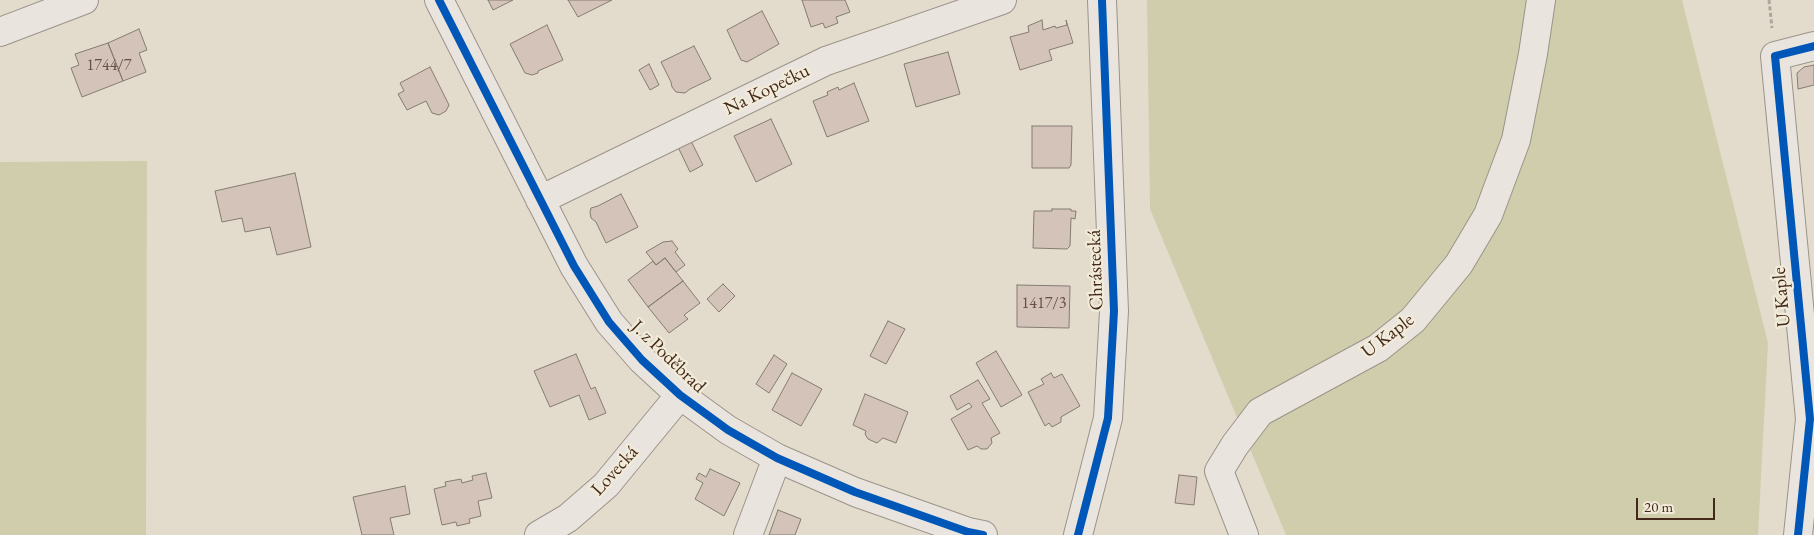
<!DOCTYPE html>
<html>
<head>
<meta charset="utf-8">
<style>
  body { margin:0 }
  #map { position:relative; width:1814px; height:535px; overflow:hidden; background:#e3dccd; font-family:"EB Garamond",serif }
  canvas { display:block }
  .scale { position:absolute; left:1636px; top:498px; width:79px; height:22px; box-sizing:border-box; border:2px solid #43291a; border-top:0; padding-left:6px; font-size:15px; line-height:18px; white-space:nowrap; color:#43291a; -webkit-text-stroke:4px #f2ebd9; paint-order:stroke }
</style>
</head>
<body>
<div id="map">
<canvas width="1814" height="535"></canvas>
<div class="scale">20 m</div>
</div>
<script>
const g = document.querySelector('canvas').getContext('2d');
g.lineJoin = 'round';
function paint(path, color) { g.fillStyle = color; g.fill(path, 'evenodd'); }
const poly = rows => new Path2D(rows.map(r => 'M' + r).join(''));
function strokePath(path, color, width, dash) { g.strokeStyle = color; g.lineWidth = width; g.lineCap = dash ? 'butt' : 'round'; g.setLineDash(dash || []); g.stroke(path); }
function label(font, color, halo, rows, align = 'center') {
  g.font = font + ' "EB Garamond",serif'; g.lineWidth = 4.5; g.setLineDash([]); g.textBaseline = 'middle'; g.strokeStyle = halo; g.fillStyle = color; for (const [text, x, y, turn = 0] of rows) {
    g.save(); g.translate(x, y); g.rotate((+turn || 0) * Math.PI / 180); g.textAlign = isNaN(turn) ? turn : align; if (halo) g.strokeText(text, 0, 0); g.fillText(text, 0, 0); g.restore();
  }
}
const green = poly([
  [1147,0,1682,0,1768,343,1758,535,1286,535,1150,209],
  [147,161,146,535,0,535,0,162]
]);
const building = poly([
  [488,0,513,0,493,10,488,0],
  [568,0,612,0,578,17,568,0],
  [802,0,845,0,850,12,836,17,838,23,825,28,823,23,811,27,802,0],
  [762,11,779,44,747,62,741,60,727,30,762,11],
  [1042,20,1043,30,1055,26,1056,28,1067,25,1066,20,1073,43,1049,50,1052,60,1020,70,1010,37,1029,32,1028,26,1042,20],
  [547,25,563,60,538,71,538,73,532,75,525,73,510,44,547,25],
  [139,29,147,50,139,53,146,72,123,81,108,43,139,29],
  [108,43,123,81,82,97,71,68,79,65,75,54,108,43],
  [694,46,711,79,690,89,685,93,676,92,672,87,671,82,661,62,694,46],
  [948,52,960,94,916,107,904,64,948,52],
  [649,64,659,85,650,90,639,70,649,64],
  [1814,65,1814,85,1798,89,1797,73,1804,67,1814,65],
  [430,67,449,105,446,111,439,115,432,113,426,101,407,110,398,94,404,91,400,83,430,67],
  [854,83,869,121,827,137,813,101,828,95,827,92,838,87,839,90,854,83],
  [771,119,792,164,756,182,734,136,771,119],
  [1032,126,1072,126,1071,165,1069,168,1032,168,1032,126],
  [691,141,703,165,690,172,678,147,691,141],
  [295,173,311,247,277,255,270,227,245,232,242,218,222,222,215,191,295,173],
  [621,194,638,227,606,243,596,222,591,218,590,212,591,208,598,206,621,194],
  [1052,209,1071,209,1071,211,1076,211,1075,219,1071,218,1070,246,1067,249,1033,248,1034,211,1052,211,1052,209],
  [672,241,678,249,675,252,685,265,676,272,665,258,656,265,646,252,663,242,672,241],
  [665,258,683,281,648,307,628,280,653,261,656,265,665,258],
  [683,281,700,303,684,315,688,319,669,333,648,307,683,281],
  [723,284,735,296,719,312,707,299,723,284],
  [1017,285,1070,286,1069,328,1017,327,1017,285],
  [888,321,905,329,886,364,870,356,888,321],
  [996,351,1022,395,1001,407,976,363,996,351],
  [576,354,591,389,595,387,606,413,589,420,579,395,550,407,534,371,576,354],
  [774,355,787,364,769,393,756,384,774,355],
  [792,373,822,389,801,426,772,410,792,373],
  [1051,373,1054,378,1062,374,1080,406,1061,417,1061,422,1052,427,1049,423,1045,426,1028,392,1044,384,1041,379,1051,373],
  [978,380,990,399,982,403,1000,433,991,438,992,443,987,449,981,449,977,446,968,450,951,419,972,407,969,403,957,410,950,396,978,380],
  [865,394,908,412,896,443,883,438,877,443,868,439,865,434,866,431,853,425,865,394],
  [710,469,740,483,724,516,695,499,703,483,696,479,699,473,706,477,710,469],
  [486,473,492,498,478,501,481,516,469,519,470,523,457,526,456,522,442,525,434,489,446,486,445,482,461,479,462,483,473,480,472,476,486,473],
  [1179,475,1197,477,1194,505,1175,503,1179,475],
  [405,486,410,514,390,518,394,535,362,535,353,497,405,486],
  [778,510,801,519,795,535,769,535,778,510]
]);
const path = poly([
  [1769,0,1772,28]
]);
const minor = poly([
  [439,0,574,266,609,322,642,360,680,395,728,430,777,458,855,492,968,532,983,535],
  [0,32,84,0],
  [540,200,826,61,1002,0],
  [539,535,568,518,606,485,680,395],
  [748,535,777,458],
  [1078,535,1108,418,1114,311,1102,0],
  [1244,535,1219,471,1235,445,1260,412,1378,348,1413,320,1459,264,1488,215,1516,140,1533,54,1541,0],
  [1798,535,1810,419,1775,56,1814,46]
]);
const cycleway = poly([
  [439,0,574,266,609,322,642,360,680,395,728,430,777,458,855,492,968,532,983,535],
  [1078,535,1108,418,1114,311,1102,0],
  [1798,535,1810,419,1775,56,1814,46]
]);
const numberNames = [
  ["1744/7",109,66],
  ["1417/3",1044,304]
];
const streetNames = [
  ["Na Kopečku",767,90,-26],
  ["Chrástecká",1096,270,-92],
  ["U Kaple",1782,297,-95],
  ["U Kaple",1388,336,-37],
  ["J. z Poděbrad",668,357,44],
  ["Lovecká",615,471,-48]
];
paint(green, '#cfcdab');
paint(building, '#d4c3b9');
strokePath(building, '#847c72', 1);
strokePath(minor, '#9b9389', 30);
strokePath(path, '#aca69f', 3, [4, 2.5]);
strokePath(minor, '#e9e5de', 28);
strokePath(cycleway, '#0057b8', 8);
label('16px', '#675042', null, numberNames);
label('19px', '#43291a', '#f2ebd9', streetNames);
</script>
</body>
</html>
